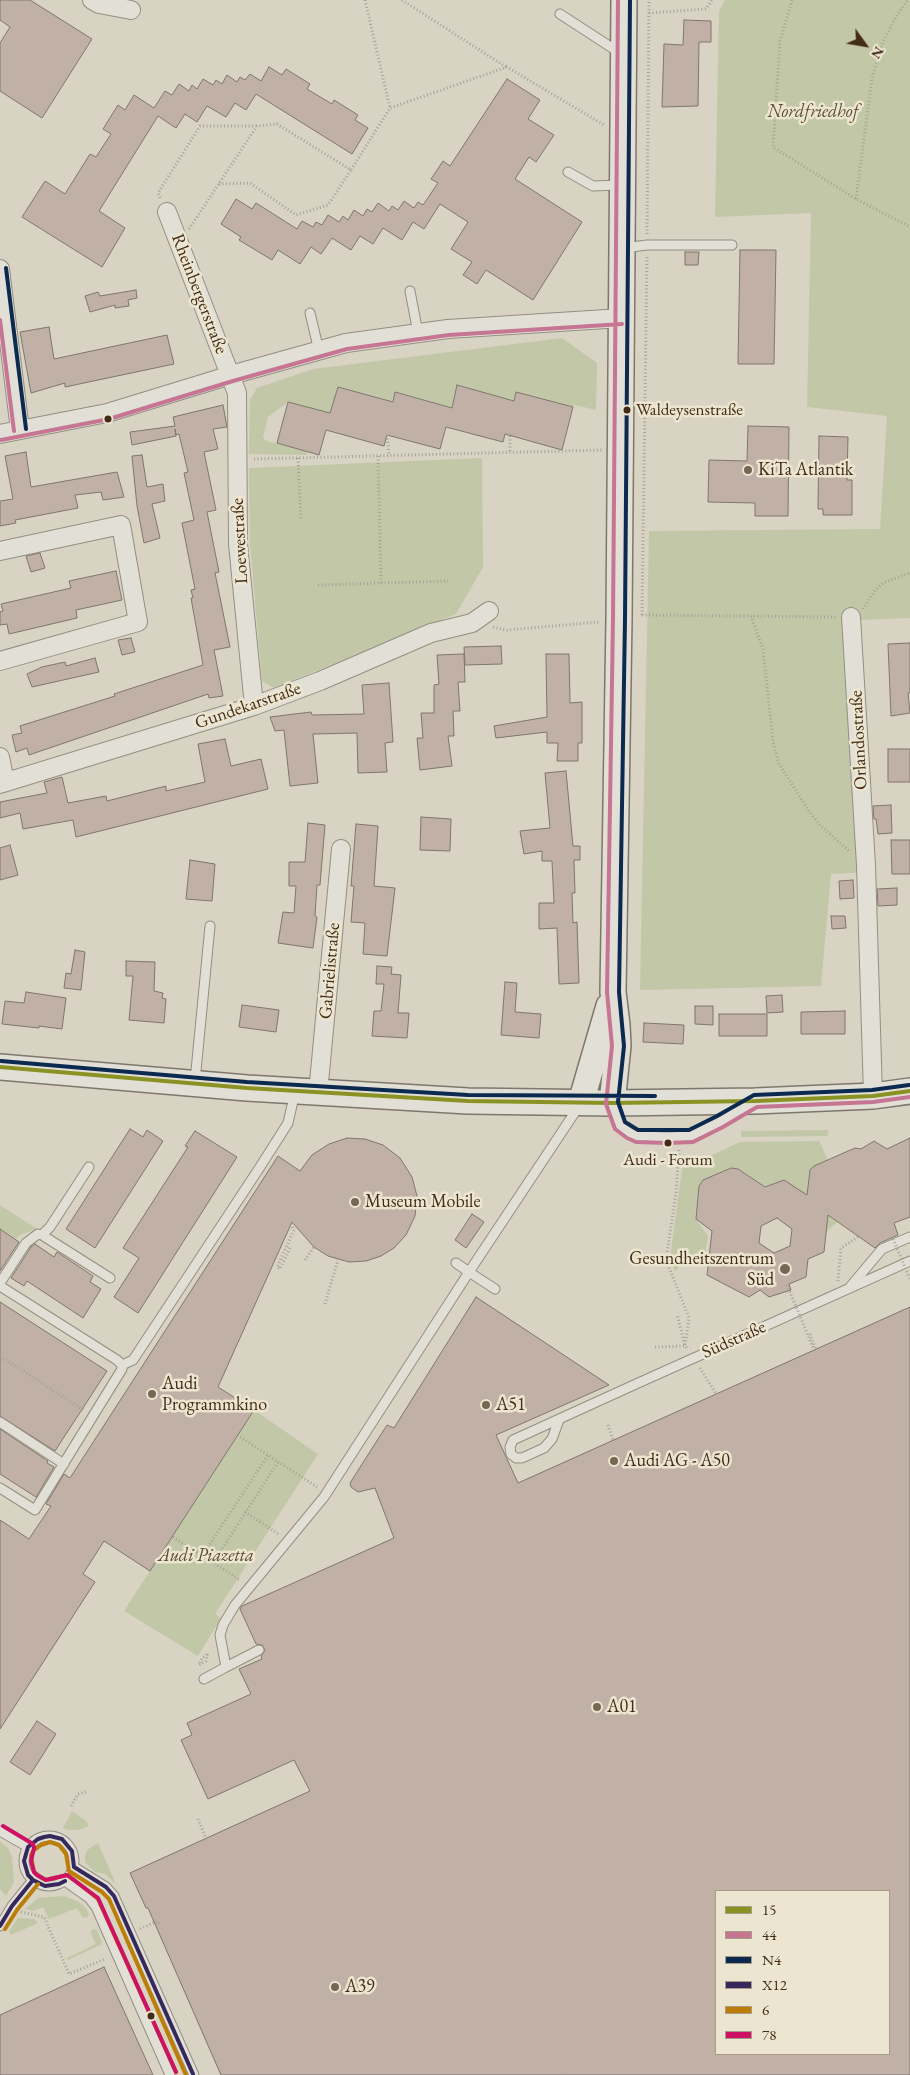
<!DOCTYPE html>
<html>
<head>
<meta charset="utf-8">
<style>
  body { margin:0 }
  #map { position:relative; width:910px; height:2075px; overflow:hidden; background:#d8d3c2; font-family:"EB Garamond",serif }
  canvas { display:block }
  .legend { position:absolute; left:715px; top:1890px; width:175px; height:165px; box-sizing:border-box; background:#ece6d1; border:1px solid #a89b87; margin:0; padding:6px 9px; list-style:none; font-size:15px; color:#422b17 }
  .legend li { display:flex; align-items:center; gap:10px; height:25px }
  .legend b { width:25px; border:1px solid #a89b87 }
  .north { position:absolute; left:840px; top:20px; width:50px; height:50px; -webkit-text-stroke:4px #ece6d1; paint-order:stroke; rotate:122deg; font-size:14px; font-weight:700; line-height:20px; text-align:center; color:#422b17 }
  .north::after { content:''; display:block; margin:auto; width:18px; height:22px; background:#422b17; clip-path:polygon(50% 0,100% 100%,50% 72%,0 100%) }
</style>
</head>
<body>
<div id="map">
<canvas width="910" height="2075"></canvas>
<ul class="legend">
<li><b style="height:6px;background:#8b9224"></b>15</li>
<li><b style="height:6px;background:#c67592"></b>44</li>
<li><b style="height:6px;background:#0c294f"></b>N4</li>
<li><b style="height:6px;background:#35285d"></b>X12</li>
<li><b style="height:6px;background:#bd7e08"></b>6</li>
<li><b style="height:6px;background:#ce1164"></b>78</li>
</ul>
<div class="north">N</div>
</div>
<script>
const g = document.querySelector('canvas').getContext('2d');
g.lineJoin = 'round';
function paint(path, color) { g.fillStyle = color; g.fill(path, 'evenodd'); }
const poly = rows => new Path2D(rows.map(r => 'M' + r).join(''));
function strokePath(path, color, width, dash) { g.strokeStyle = color; g.lineWidth = width; g.lineCap = dash ? 'butt' : 'round'; g.setLineDash(dash || []); g.stroke(path); }
function label(font, color, halo, rows, align = 'center') {
  g.font = font + ' "EB Garamond",serif'; g.lineWidth = 5; g.setLineDash([]); g.textBaseline = 'middle'; g.strokeStyle = halo; g.fillStyle = color; for (const [text, x, y, turn = 0] of rows) {
    g.save(); g.translate(x, y); g.rotate((+turn || 0) * Math.PI / 180); g.textAlign = isNaN(turn) ? turn : align; if (halo) g.strokeText(text, 0, 0); g.fillText(text, 0, 0); g.restore();
  }
}
const green = poly([
  [725,0,910,0,910,618,860,620,871,872,831,874,821,986,640,990,649,531,880,529,887,416,807,407,811,213,715,217,719,11],
  [562,338,597,363,596,410,575,405,573,407,517,392,514,401,458,385,452,408,396,392,393,402,338,387,330,413,288,402,268,417,263,437,266,441,307,451,307,455,249,454,250,400,257,388,313,369],
  [482,458,483,567,456,614,274,688,262,681,250,543,249,468],
  [828,1130,828,1136,741,1137,741,1131],
  [819,1141,828,1160,810,1170,807,1190,838,1211,838,1222,826,1231,809,1219,784,1180,765,1187,738,1169,731,1168,703,1180,699,1186,696,1219,708,1236,703,1264,686,1257,675,1272,670,1259,682,1169,740,1142],
  [0,1205,37,1229,20,1235,16,1239,0,1229],
  [254,1410,318,1454,215,1614,221,1618,198,1656,124,1611],
  [72,1811,86,1821,89,1826,79,1830,68,1830,63,1828],
  [0,1841,8,1848,12,1857,14,1882,6,1896,0,1889],
  [98,1843,116,1884,105,1874,95,1872,85,1862,85,1856,87,1850],
  [64,1896,79,1902,85,1907,89,1914,88,1917,83,1918,77,1908,49,1919,43,1907,34,1911,25,1909,38,1898],
  [18,1918,34,1919,38,1923,11,1935,9,1931],
  [93,1929,97,1930,102,1944,68,1960,67,1958,96,1944,90,1932]
]);
const building = poly([
  [0,0,30,0,92,39,42,118,0,91,0,43,10,27,0,20,0,0],
  [684,20,711,21,711,42,699,42,698,106,662,107,664,44,683,45,684,20],
  [269,67,282,75,286,69,310,84,307,89,332,104,334,100,358,115,355,120,368,128,352,154,256,94,246,110,235,103,226,117,207,106,197,122,185,114,176,128,158,116,99,211,125,228,102,267,22,217,45,181,65,194,90,154,96,157,111,134,103,129,118,105,125,110,134,95,154,108,165,91,172,95,179,84,189,91,192,85,197,89,203,79,213,85,216,80,222,84,227,75,237,82,240,77,245,80,250,74,261,81,269,67],
  [507,79,540,100,528,119,554,135,536,162,529,157,515,179,582,222,533,300,486,270,477,284,463,275,472,262,451,249,468,222,440,204,424,229,413,222,402,240,383,228,373,244,360,236,351,250,332,238,321,254,311,247,300,264,278,250,272,260,239,240,241,237,221,224,236,199,252,209,256,203,297,229,302,221,313,227,316,222,322,225,328,215,339,222,343,216,348,220,354,210,363,216,367,209,372,212,378,203,389,211,392,206,398,210,404,201,414,208,418,202,423,205,438,183,431,179,443,161,450,166,507,79],
  [740,250,776,250,774,364,738,364,740,250],
  [685,252,699,252,698,265,685,265,685,252],
  [136,290,137,298,128,300,129,306,115,308,115,305,90,312,85,296,98,292,100,296,136,290],
  [49,327,54,359,167,335,174,364,65,387,65,383,31,393,20,332,49,327],
  [457,385,514,401,516,392,573,407,562,450,505,434,503,442,446,427,440,449,387,435,384,446,326,430,319,455,277,443,288,402,330,413,338,387,393,402,395,392,452,408,457,385],
  [223,405,227,427,213,429,218,449,204,452,216,510,207,512,219,572,215,573,230,647,214,650,223,696,209,698,208,694,29,755,27,748,16,752,12,735,22,733,20,726,115,696,114,694,203,665,191,598,193,598,191,590,195,589,182,523,194,520,184,473,188,472,179,434,176,435,175,429,176,436,132,445,130,432,175,426,173,417,223,405],
  [748,426,789,427,788,516,755,516,755,503,708,502,709,460,747,461,748,426],
  [819,436,848,437,847,480,852,480,852,515,823,515,823,509,818,509,819,436],
  [26,452,31,487,117,472,124,497,103,500,101,492,75,495,78,508,15,520,16,523,0,526,0,501,13,499,5,456,26,452],
  [142,455,147,487,163,484,165,501,152,504,160,538,144,543,137,506,132,456,142,455],
  [40,553,45,568,31,572,26,556,40,553],
  [116,571,122,600,76,610,77,618,9,634,7,624,0,625,0,612,3,611,1,604,71,588,69,581,116,571],
  [131,638,135,652,122,655,118,640,131,638],
  [910,643,910,693,908,693,910,713,891,716,888,644,910,643],
  [501,646,502,664,465,665,464,647,501,646],
  [464,654,465,682,458,682,460,711,453,711,454,736,448,736,452,766,420,770,417,738,423,738,421,713,434,713,434,685,439,684,437,655,464,654],
  [546,654,569,654,570,703,582,702,582,743,578,743,578,761,557,761,558,743,547,743,547,732,496,738,494,726,547,717,546,654],
  [95,658,99,672,32,687,27,674,42,667,65,662,66,666,95,658],
  [389,683,393,742,385,743,387,772,358,773,357,733,313,734,318,783,290,786,284,730,275,731,270,717,311,712,312,715,364,714,362,685,389,683],
  [225,739,231,766,261,759,268,789,76,837,73,820,23,829,20,813,0,818,0,802,47,793,44,782,62,777,68,803,106,796,107,801,166,786,166,791,205,782,198,744,225,739],
  [888,749,910,749,910,782,888,782,888,749],
  [566,771,573,846,580,846,580,860,574,860,575,893,572,893,573,923,577,922,579,983,559,984,557,928,539,929,539,903,554,903,552,861,542,861,542,851,524,854,520,831,550,828,545,773,566,771],
  [891,805,892,833,878,834,876,819,874,819,873,806,891,805],
  [421,817,451,819,450,851,420,850,421,817],
  [308,823,325,825,320,885,317,885,315,916,317,917,313,948,278,943,283,912,294,913,296,886,289,886,289,862,305,862,308,823],
  [356,824,378,826,374,886,395,888,387,956,363,954,365,923,351,922,354,886,351,886,356,824],
  [891,840,910,840,910,874,892,874,891,840],
  [10,845,18,875,0,880,0,848,10,845],
  [190,860,215,864,212,901,186,899,190,860],
  [853,880,854,898,840,899,839,881,853,880],
  [897,888,897,905,878,906,877,889,897,888],
  [831,916,845,916,846,928,832,929,831,916],
  [75,950,85,952,81,990,64,988,66,973,71,974,75,950],
  [126,961,155,962,154,991,163,993,162,998,166,999,164,1023,129,1020,133,976,126,976,126,961],
  [377,966,392,967,391,974,401,975,398,1013,409,1013,407,1038,372,1036,374,1011,381,1011,384,984,376,984,377,966],
  [505,982,517,983,515,1012,541,1014,539,1038,501,1035,505,982],
  [26,992,66,998,62,1029,39,1026,39,1028,2,1024,5,1001,24,1003,26,992],
  [782,995,783,1012,767,1013,766,996,782,995],
  [242,1005,279,1010,276,1032,239,1027,242,1005],
  [695,1006,713,1006,713,1025,695,1024,695,1006],
  [845,1011,845,1034,801,1034,801,1012,845,1011],
  [719,1014,767,1014,767,1036,719,1036,719,1014],
  [644,1023,684,1025,683,1044,643,1042,644,1023],
  [130,1129,143,1137,147,1130,163,1141,95,1248,66,1229,130,1129],
  [195,1131,237,1157,138,1313,114,1297,139,1258,123,1248,188,1147,185,1146,195,1131],
  [347,1138,365,1139,383,1145,400,1158,412,1177,417,1196,415,1216,406,1235,394,1248,381,1256,366,1261,349,1262,328,1256,314,1247,292,1222,218,1387,254,1410,150,1571,104,1541,83,1574,95,1582,0,1729,0,1520,29,1539,51,1506,46,1504,64,1474,70,1478,278,1156,300,1171,312,1155,329,1144,347,1138],
  [910,1138,910,1217,894,1223,898,1235,880,1243,875,1248,828,1215,824,1252,808,1259,806,1277,789,1284,791,1290,769,1297,760,1290,749,1297,707,1275,712,1231,696,1219,699,1186,703,1180,731,1168,738,1169,765,1187,784,1180,807,1195,810,1170,814,1166,855,1148,861,1149,874,1141,887,1149,910,1138],
  [777,1218,792,1229,790,1246,774,1253,759,1243,761,1226,777,1218],
  [472,1214,484,1222,466,1248,455,1240,472,1214],
  [0,1229,19,1242,0,1271,0,1229],
  [35,1244,54,1257,57,1252,93,1276,90,1282,101,1289,83,1318,27,1281,24,1286,11,1278,31,1247,35,1244],
  [476,1297,609,1385,496,1435,518,1483,910,1307,910,2075,221,2075,148,1908,146,1908,130,1873,310,1791,294,1760,208,1799,181,1740,192,1735,187,1723,251,1694,239,1669,262,1659,261,1656,265,1650,262,1645,256,1644,240,1609,242,1606,394,1538,375,1488,358,1492,351,1487,350,1483,387,1425,394,1428,476,1297],
  [716,1891,889,1891,889,2054,716,2054,716,1891],
  [0,1302,107,1371,55,1451,0,1416,0,1302],
  [0,1429,48,1461,47,1463,54,1467,36,1497,0,1474,0,1429],
  [37,1721,56,1734,30,1775,10,1762,37,1721],
  [104,1967,153,2075,0,2075,0,2015,104,1967]
]);
const path = poly([
  [365,0,390,108],
  [402,0,506,67],
  [792,0,780,41,773,147,856,199,910,227],
  [649,13,706,9,712,0],
  [219,184,250,183,296,215,328,205,351,170],
  [160,198,158,193,200,126,256,126],
  [856,199,872,78,882,44,897,15,908,0],
  [189,229,257,126,277,124,351,170,390,108,507,67,604,125],
  [647,234,649,0],
  [387,435,389,455],
  [510,436,510,452],
  [298,458,301,519],
  [254,459,602,450],
  [381,583,448,581],
  [318,585,381,583,378,455],
  [863,609,874,592,883,583,910,573],
  [642,615,647,256],
  [642,615,836,617],
  [751,616,763,649,773,742,779,764,809,811,820,825,849,851],
  [493,627,507,630,599,622],
  [679,1150,676,1193,666,1260,689,1318,685,1346,687,1348],
  [290,1248,280,1269,277,1267,294,1230,291,1224],
  [305,1260,314,1247],
  [838,1281,841,1248,859,1236],
  [325,1304,338,1260],
  [810,1334,816,1349],
  [655,1347,685,1346,677,1314],
  [0,1356,85,1411],
  [700,1368,716,1394],
  [608,1425,613,1440],
  [240,1437,317,1487],
  [245,1512,280,1535],
  [173,1537,240,1580],
  [202,1556,268,1455],
  [213,1563,278,1462],
  [208,1654,206,1661,199,1665,202,1658,208,1654],
  [71,1806,78,1794,86,1792],
  [198,1819,206,1838],
  [21,1912,44,1917,69,1974,105,1959],
  [140,1929,157,1921,159,1926]
]);
const lane = poly([
  [560,14,620,53],
  [568,172,593,186,620,185],
  [623,248,647,245,732,245],
  [410,291,418,333],
  [310,313,319,351],
  [195,1081,210,926],
  [613,1105,620,1126,630,1133,637,1136,668,1137,691,1136,720,1122,743,1108],
  [42,1235,50,1227,89,1167],
  [0,1283,26,1243,38,1234,42,1235,110,1278],
  [0,1286,117,1360,122,1365,122,1369,35,1510,0,1488],
  [850,1287,882,1249,910,1237],
  [495,1289,469,1272,579,1106],
  [122,1365,133,1360,260,1167,288,1123,295,1092],
  [559,1420,552,1439,544,1448,522,1458,516,1458,511,1454,510,1447,513,1440,636,1384,910,1261],
  [0,1422,64,1464],
  [226,1667,259,1650],
  [204,1679,226,1667,220,1635,223,1625,235,1605,324,1497,469,1272,456,1263],
  [0,1831,28,1847],
  '24 1861a25 25 0 1 1 50 0a25 25 0 1 1-50 0Z',
  [74,1867,106,1887,114,1896,194,2075],
  [65,1881,89,1898,96,1907,170,2075],
  [0,1926,12,1906,33,1880]
]);
const street = poly([
  [92,0,99,4,131,10],
  [167,212,237,393,238,544,254,706],
  [0,269,20,430],
  [0,434,107,413,231,375,346,343,448,329,622,318],
  [0,551,121,525,138,622,0,661],
  [851,617,866,865,873,1096],
  [0,757,5,782],
  [0,784,254,706,320,681,431,633,472,623,489,611],
  [318,1093,341,849]
]);
const secondary = poly([
  [0,1067,247,1088,468,1101,612,1103,755,1101,873,1096,910,1091],
  [581,1102,609,1006],
  [612,1103,618,1046,617,1025,613,992,619,619,624,0]
]);
const pathBridge = poly([
  [893,1239,910,1279],
  [787,1285,814,1350]
]);
const bus1 = poly([
  [0,1067,247,1088,468,1101,612,1103,755,1101,873,1096,910,1091]
]);
const bus2 = poly([
  [618,0,613,619,607,992,612,1046,606,1104,615,1129,627,1138,636,1142,668,1143,693,1142,723,1127,757,1107,873,1102,910,1097],
  [0,320,14,431],
  [1,440,109,419,233,381,347,349,449,335,622,324]
]);
const bus3 = poly([
  [630,0,625,619,619,992,624,1046,618,1102,625,1122,638,1130,689,1130,717,1116,754,1095,872,1090,909,1085],
  [6,268,26,429],
  [1,1061,247,1082,468,1095,655,1096]
]);
const bus4 = poly([
  [74,1867,106,1887,114,1896,193,2074],
  [65,1881,59,1884,45,1886,33,1880,28,1875,24,1861,28,1847,38,1839,44,1837,50,1836,62,1839,72,1851,74,1867],
  [0,1926,12,1906,33,1880]
]);
const bus5 = poly([
  [5,1929,17,1910,38,1884],
  [176,2072,98,1899,68,1875,45,1880,34,1872,31,1856,33,1851,41,1845,50,1842,59,1845,66,1854,69,1871,102,1892,109,1899,186,2075]
]);
const bus6 = poly([
  [3,1826,33,1844,34,1848,31,1861,34,1872,37,1875,46,1880,67,1875,98,1898,176,2072]
]);
const markers = [
  [627,410,4.5,"#422b17"],
  [108,419,4.5,"#422b17"],
  [748,470,5,"#766653"],
  [668,1143,4.5,"#422b17"],
  [355,1202,5,"#766653"],
  [785,1269,6,"#766653"],
  [152,1394,5,"#766653"],
  [486,1405,5,"#766653"],
  [614,1461,5,"#766653"],
  [597,1707,5,"#766653"],
  [335,1987,5,"#766653"],
  [151,2016,4.5,"#422b17"]
];
const busNames = [
  ["Waldeysenstraße",636,410],
  ["Audi - Forum",668,1160,"center"]
];
const parkNames = [
  ["Nordfriedhof",813,112],
  ["Audi Piazetta",206,1556]
];
const streetNames = [
  ["Rheinbergerstraße",199,294,69],
  ["Loewestraße",240,541,-93],
  ["Gundekarstraße",248,706,-19],
  ["Orlandostraße",859,740,-93],
  ["Gabrielistraße",330,971,-85],
  ["Südstraße",734,1340,-24]
];
const poiNames = [
  ["KiTa Atlantik",758,470],
  ["Museum Mobile",365,1202],
  ["Gesundheitszentrum",774,1259,"right"],
  ["Süd",774,1280,"right"],
  ["Audi",162,1384],
  ["Programmkino",162,1405],
  ["A51",496,1405],
  ["Audi AG - A50",624,1461],
  ["A01",607,1707],
  ["A39",345,1987]
];
paint(green, '#c2c8a7');
paint(building, '#c1b0a6');
strokePath(building, '#7e776c', 1);
strokePath(lane, '#948e82', 11);
strokePath(street, '#948e82', 20);
strokePath(secondary, '#7e776c', 28);
strokePath(path, '#a6a299', 3, [1, 2.5]);
strokePath(lane, '#e1dfd6', 9);
strokePath(street, '#e1dfd6', 18);
strokePath(secondary, '#e1dfd6', 25);
strokePath(pathBridge, '#a6a299', 3, [1, 2.5]);
strokePath(bus1, '#8b9224', 4);
strokePath(bus2, '#c67592', 4);
strokePath(bus3, '#0c294f', 4);
strokePath(bus4, '#35285d', 4);
strokePath(bus5, '#bd7e08', 4);
strokePath(bus6, '#ce1164', 4);
for (const [x, y, r, color] of markers) { const dot = new Path2D(); dot.arc(x, y, r, 0, 2 * Math.PI); g.fillStyle = color; g.fill(dot); strokePath(dot, '#ece6d1', 2); }
label('17px', '#422b17', '#ece6d1', busNames, 'left');
label('italic 18px', '#58492f', '#ece6d1', parkNames);
label('18px', '#422b17', '#ece6d1', streetNames);
label('18px', '#422b17', '#ece6d1', poiNames, 'left');
</script>
</body>
</html>
